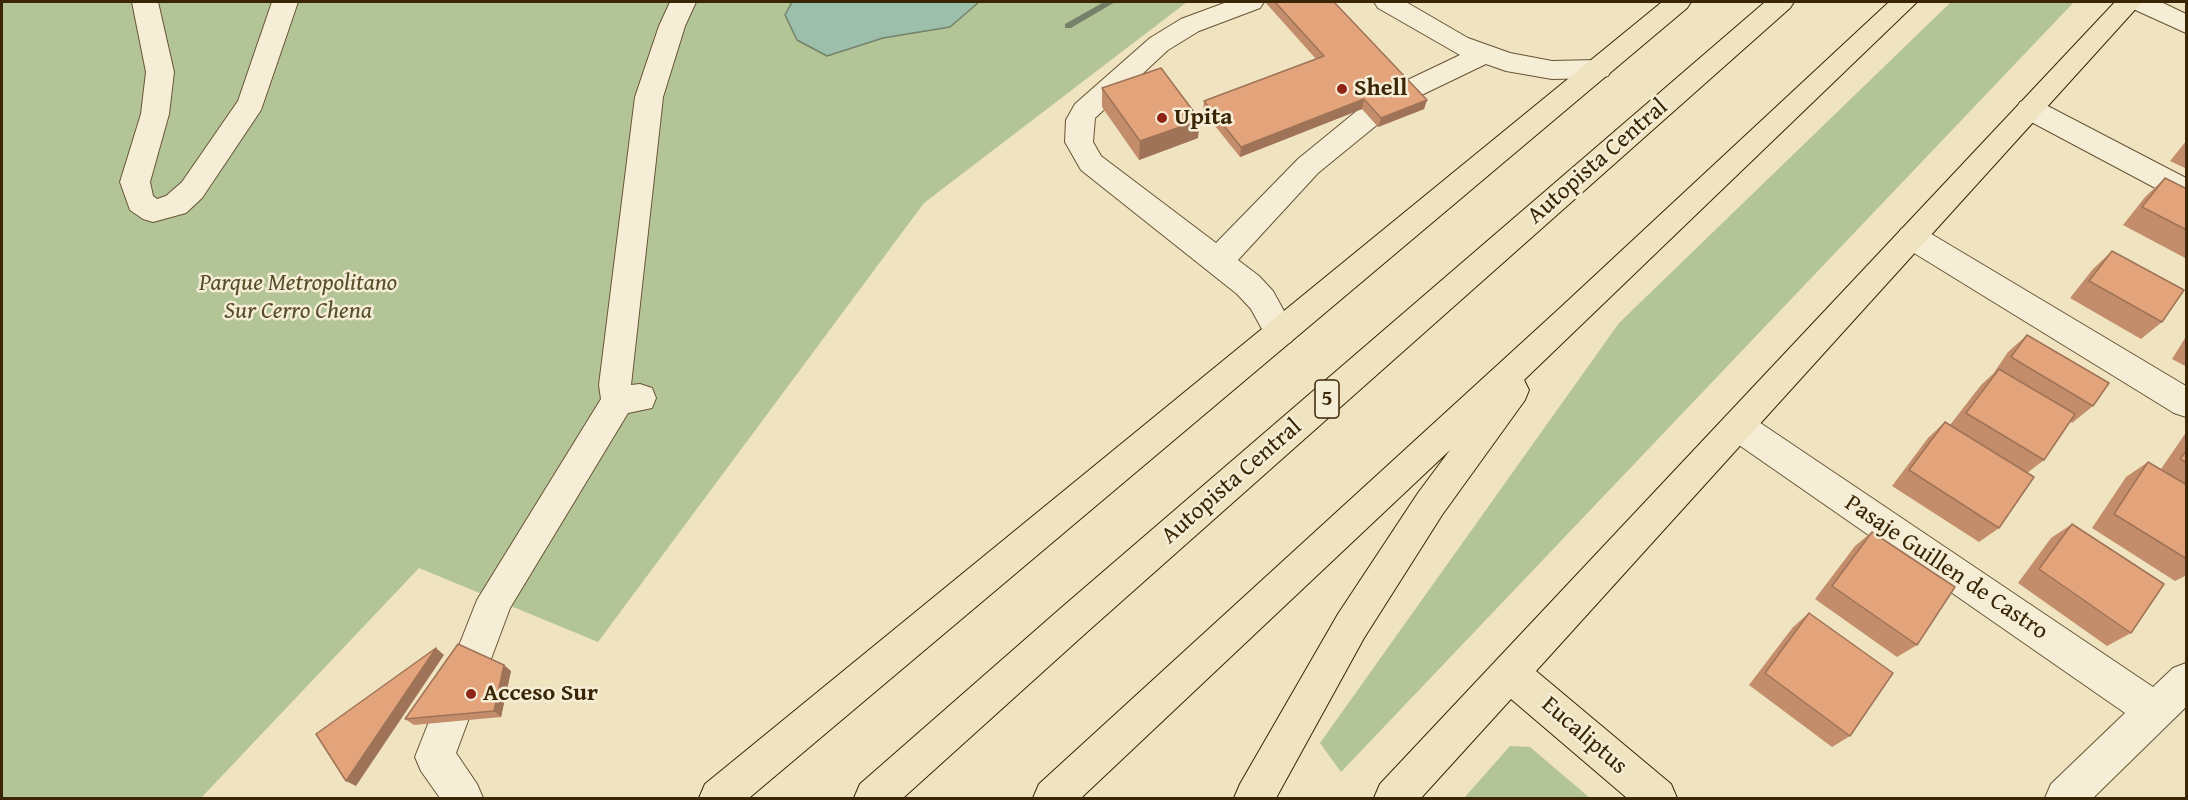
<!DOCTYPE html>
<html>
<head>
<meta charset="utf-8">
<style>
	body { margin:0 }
	#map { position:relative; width:2188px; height:800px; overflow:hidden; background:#f0e3bf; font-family:"Gentium Book Plus",serif }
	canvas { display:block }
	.frame { position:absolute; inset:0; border:3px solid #3a2505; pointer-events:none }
</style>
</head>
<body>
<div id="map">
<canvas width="2188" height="800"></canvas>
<div class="frame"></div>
</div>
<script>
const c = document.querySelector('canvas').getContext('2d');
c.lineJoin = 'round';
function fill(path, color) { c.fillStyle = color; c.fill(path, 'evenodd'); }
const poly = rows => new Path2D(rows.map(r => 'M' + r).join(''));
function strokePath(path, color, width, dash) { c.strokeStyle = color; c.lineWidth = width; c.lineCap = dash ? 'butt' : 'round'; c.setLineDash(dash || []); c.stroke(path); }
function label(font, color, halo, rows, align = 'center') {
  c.font = font + ' "Gentium Book Plus",serif'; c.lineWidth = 5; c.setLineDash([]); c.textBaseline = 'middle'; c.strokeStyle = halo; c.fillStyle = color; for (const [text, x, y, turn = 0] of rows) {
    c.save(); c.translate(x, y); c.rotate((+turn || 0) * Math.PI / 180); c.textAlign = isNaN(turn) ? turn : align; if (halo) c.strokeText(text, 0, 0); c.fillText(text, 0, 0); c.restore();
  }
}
fill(poly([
	[2,2,1187,2,924,203,598,642,419,568,201,798,2,798],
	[1951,2,2074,2,1341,772,1320,743,1619,323],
	[1510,746,1530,747,1590,798,1464,798]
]), '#b3c597');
const water = poly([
	[792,2,979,2,950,27,883,38,827,56,797,40,785,15,792,2]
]);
fill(water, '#9cbfab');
strokePath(water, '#758169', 1.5);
fill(poly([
	[1104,2,1115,2,1071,28,1065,28,1065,24,1104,2]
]), '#758169');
const minor = poly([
	[132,2,158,2,174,72,169,114,150,182,153,196,157,199,166,196,182,182,238,101,272,2,298,2,261,110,202,198,186,213,153,222,143,219,130,210,120,182,141,114,146,72,132,2],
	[670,2,696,2,685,26,663,97,631,385,640,384,652,388,656,398,652,408,628,413,510,608,456,753,477,784,483,798,440,798,421,771,415,757,477,600,601,399,599,385,635,97,659,26,670,2],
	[1227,2,1264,2,1260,8,1199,31,1168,50,1095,118,1093,142,1101,156,1216,243,1298,159,1358,110,1368,107,1378,110,1382,117,1378,124,1318,173,1238,260,1259,276,1273,291,1296,333,1291,342,1280,346,1269,342,1251,309,1237,294,1081,170,1065,142,1066,120,1075,104,1150,38,1181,19,1227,2],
	[1374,2,1406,2,1468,38,1510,53,1552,61,1598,60,1608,62,1612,69,1608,76,1598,78,1552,79,1506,71,1486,64,1407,102,1397,99,1393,92,1397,85,1460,55,1378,8,1374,2],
	[2127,2,2161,2,2186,14,2186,33,2131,8,2127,2],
	[2030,99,2040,102,2186,178,2186,202,2176,199,2020,116,2016,109,2020,102,2030,99],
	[1912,225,1923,229,2186,386,2186,417,2174,413,1901,245,1897,237,1901,229,1912,225],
	[1738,412,1750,416,2153,687,2173,668,2186,663,2186,707,2093,798,2045,798,2051,784,2125,713,1726,436,1721,426,1726,416,1738,412]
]);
const major = poly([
	[1662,2,1691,2,1687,8,749,798,699,798,705,784,1662,2],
	[2115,2,2142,2,1536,671,1671,784,1677,798,1627,798,1511,699,1421,798,1374,798,1380,784,2115,2]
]);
const highway = poly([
	[1765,2,1794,2,1790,8,1087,632,903,798,854,798,860,784,1061,608,1765,2],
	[1889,2,1917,2,1524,380,1529,390,1525,400,1442,515,1404,575,1364,638,1276,798,1234,798,1240,784,1338,614,1418,493,1450,450,1081,798,1033,798,1039,784,1561,307,1889,2]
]);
strokePath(minor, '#685434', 2);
strokePath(major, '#3a2505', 2);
strokePath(highway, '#3a2505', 2);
fill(minor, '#f5edd5');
fill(major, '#f0e3bf');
fill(highway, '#f0e3bf');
fill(poly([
	[1265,2,1334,2,1427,100,1424,109,1378,127,1362,109,1240,157,1203,111,1204,101,1316,59],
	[1102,88,1198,138,1139,160,1102,107],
	[2187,140,2187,169,2170,161],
	[2165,178,2187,189,2187,259,2123,225,2145,197],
	[2112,251,2162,322,2141,339,2070,298,2093,269],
	[2027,335,2093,406,2072,423,2070,421,2044,460,2027,473,1999,528,1979,542,1892,486,1928,438,1945,422,1950,425,1981,385,1993,374,2008,352],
	[2187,335,2187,367,2172,359],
	[2187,431,2187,575,2175,581,2092,528,2126,477,2148,462,2161,469],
	[2072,524,2131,633,2107,646,2018,583,2051,538],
	[1872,532,1917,645,1897,657,1815,599,1855,546],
	[1809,613,1850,736,1832,747,1749,685,1793,627],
	[511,671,501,717,414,725,405,719]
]), '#c38d6b');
fill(poly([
	[1364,99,1362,109,1240,157,1241,147],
	[1427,100,1424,109,1378,127,1381,118],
	[1200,120,1198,138,1139,160,1140,141],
	[436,648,444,655,356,786,346,781],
	[504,665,511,671,501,717,494,711]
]), '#9f7357');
const building = poly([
	[1275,2,1334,2,1427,100,1381,118,1364,99,1241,147,1204,101,1324,56,1275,2],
	[1161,68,1200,120,1140,141,1102,88,1161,68],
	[2165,178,2187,189,2187,230,2142,207,2165,178],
	[2112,251,2184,290,2162,322,2089,281,2112,251],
	[2027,335,2109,383,2093,406,2011,357,2027,335],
	[1999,369,2075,414,2044,460,1966,413,1999,369],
	[1945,422,2034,477,1999,528,1909,470,1945,422],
	[2187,450,2187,463,2180,459,2187,450],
	[2148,462,2187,485,2187,559,2114,514,2148,462],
	[2072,524,2164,584,2131,633,2039,569,2072,524],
	[1872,532,1955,587,1917,645,1832,586,1872,532],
	[1809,613,1893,673,1850,736,1765,673,1809,613],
	[458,644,504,665,494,711,405,719,458,644],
	[436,648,346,781,316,734,436,648]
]);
fill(building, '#e3a47c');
strokePath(building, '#9f7357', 1.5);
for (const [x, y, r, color] of [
	[1342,89,6,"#8f2418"],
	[1162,118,6,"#8f2418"],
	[471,694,6,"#8f2418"]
]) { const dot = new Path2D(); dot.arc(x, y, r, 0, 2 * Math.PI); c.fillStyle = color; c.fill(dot); strokePath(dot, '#f5edd5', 2); }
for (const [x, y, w] of [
	[1327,399,24]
]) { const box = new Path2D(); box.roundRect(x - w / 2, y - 19, w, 38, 4.5); c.fillStyle = '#f5edd5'; c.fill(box); strokePath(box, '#3a2505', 1.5); }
label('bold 22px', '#3a2505', null, [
	["5",1327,399]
]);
label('bold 24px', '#3a2505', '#f5edd5', [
	["Shell",1354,89],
	["Upita",1174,118],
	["Acceso Sur",483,694]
], 'left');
label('24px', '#3a2505', '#f5edd5', [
	["Autopista Central",1598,162,-41],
	["Autopista Central",1232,482,-41],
	["Pasaje Guillen de Castro",1946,568,34],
	["Eucaliptus",1584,736,41]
]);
label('italic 24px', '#584d2a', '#f5edd5', [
	["Parque Metropolitano",298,284],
	["Sur Cerro Chena",298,312]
]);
</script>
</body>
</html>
